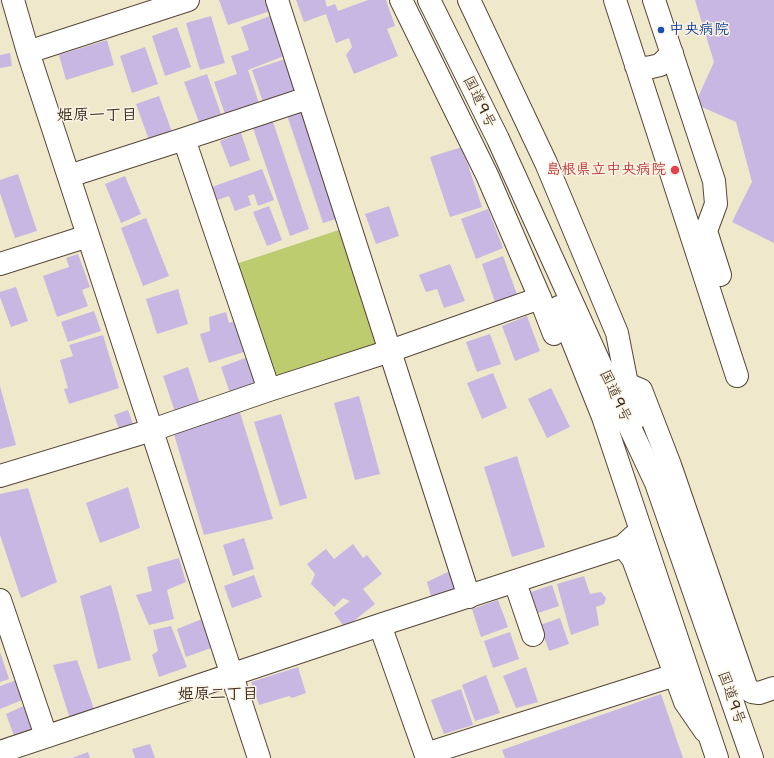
<!DOCTYPE html>
<html>
<head>
<meta charset="utf-8">
<style>
	body { margin:0 }
	canvas { display:block; background:#efe8cb }
</style>
</head>
<body>
<canvas width="774" height="758"></canvas>
<script>
const c = document.querySelector('canvas').getContext('2d');
c.lineJoin = 'round';
function fill(path, color) { c.fillStyle = color; c.fill(path, 'evenodd'); }
const poly = rows => new Path2D(rows.map(r => 'M' + r).join(''));
function strokePath(path, color, width, dash) { c.strokeStyle = color; c.lineWidth = width; c.lineCap = dash ? 'butt' : 'round'; c.setLineDash(dash || []); c.stroke(path); }
function label(font, color, halo, rows, align = 'center') {
  c.font = font + ' "Shantell Sans","Klee One",sans-serif'; c.lineWidth = 3; c.setLineDash([]); c.textBaseline = 'middle'; c.strokeStyle = halo; c.fillStyle = color; for (const [text, x, y, turn = 0] of rows) {
    c.save(); c.translate(x, y); c.rotate((+turn || 0) * Math.PI / 180); c.textAlign = isNaN(turn) ? turn : align; if (halo) c.strokeText(text, 0, 0); c.fillText(text, 0, 0); c.restore();
  }
}
fill(poly([
	[345,228,382,345,272,383,233,265]
]), '#bccc6f');
fill(poly([
	[219,0,269,0,273,10,228,25],
	[296,0,325,0,327,7,335,4,338,11,368,0,386,0,395,26,387,29,398,56,354,74,346,55,352,47,349,38,336,43,326,14,304,22],
	[695,0,774,0,774,243,732,222,752,182,736,122,695,104,714,62],
	[275,14,289,54,248,70,260,106,226,117,214,82,237,74,231,56,249,50,241,27],
	[211,16,225,63,200,70,186,23],
	[177,27,191,67,165,76,152,36],
	[107,40,114,65,66,80,59,55],
	[145,47,158,84,132,93,120,56],
	[10,53,12,66,0,68,0,55],
	[288,58,299,89,263,102,252,70],
	[207,74,221,114,199,122,184,82],
	[159,96,172,132,149,140,136,104],
	[302,110,339,218,323,223,287,115],
	[273,122,309,229,290,236,253,128],
	[241,133,250,160,230,167,220,141],
	[462,147,482,207,450,217,430,157],
	[262,169,274,200,258,206,254,194,248,196,251,205,235,211,229,196,217,200,212,187],
	[18,174,37,231,15,238,0,193,0,180],
	[125,176,141,214,121,223,105,184],
	[269,206,282,240,267,246,253,212],
	[389,206,399,236,376,244,365,214],
	[488,209,503,248,476,259,461,219],
	[146,218,169,276,143,286,121,228],
	[78,254,90,287,82,290,88,306,57,317,43,276,69,267,66,258],
	[503,256,518,297,496,305,482,264],
	[450,264,465,301,444,308,437,289,426,292,419,275],
	[16,287,28,321,11,327,0,297,0,292],
	[178,289,188,324,157,334,146,299],
	[94,311,101,331,68,342,61,322],
	[226,312,229,323,237,320,247,351,209,363,200,334,210,331,209,317],
	[527,316,540,351,515,361,502,326],
	[490,334,501,364,477,372,466,342],
	[103,335,119,388,69,404,64,389,68,388,60,360,73,356,69,345],
	[248,357,258,386,231,396,221,367],
	[188,367,200,404,175,412,163,376],
	[493,373,507,408,482,419,467,383],
	[0,386,16,445,0,449],
	[551,388,570,427,547,438,528,399],
	[359,396,380,474,355,480,334,403],
	[238,406,273,519,204,535,173,431],
	[128,410,133,424,119,429,114,415],
	[281,414,307,498,280,506,254,422],
	[517,456,545,547,512,557,484,467],
	[128,487,140,528,100,543,86,503],
	[28,488,57,582,21,598,0,535,0,494],
	[244,538,254,569,233,576,223,545],
	[353,544,363,558,367,555,382,574,363,589,375,604,345,628,334,613,350,601,343,598,334,607,311,584,315,574,307,564,326,549,334,559],
	[179,558,186,582,167,590,174,619,149,625,136,595,152,591,147,567],
	[450,571,456,590,432,600,427,582],
	[254,575,262,597,232,608,224,586],
	[584,576,590,594,601,592,606,598,604,604,596,607,599,625,571,635,557,584],
	[111,585,131,660,98,669,80,596],
	[552,585,559,606,538,613,531,592],
	[498,600,508,627,481,637,472,609],
	[560,618,569,644,549,651,540,625],
	[202,619,211,648,186,657,177,629],
	[171,626,187,667,159,677,152,655,158,651,153,630],
	[510,632,519,659,493,668,484,641],
	[0,652,9,679,0,682],
	[77,660,95,712,71,722,53,665],
	[298,667,306,693,292,698,289,696,259,705,251,682],
	[526,667,538,702,516,708,503,676],
	[486,675,500,713,475,721,462,685],
	[17,680,22,700,0,709,0,686],
	[461,689,473,725,444,734,431,700],
	[661,694,683,758,505,758,502,750],
	[28,704,35,731,16,741,6,714],
	[150,744,155,758,135,758,132,749],
	[88,752,90,758,72,758]
]), '#c8b7e3');
const minor = poly([
	[13,0,28,52,259,758],
	[277,0,469,597],
	[615,0,737,376],
	[654,0,714,181,716,204,706,231,720,275],
	[28,52,188,0],
	[636,66,647,68,660,65,672,53],
	[184,139,269,390],
	[69,176,184,139,308,98],
	[0,264,88,236],
	[627,384,641,390,670,465,747,689,752,692,759,693,774,688],
	[0,476,152,430,269,390,390,351,540,298],
	[623,546,633,559,685,702,705,731],
	[515,582,533,635],
	[0,600,46,736],
	[380,625,427,758],
	[0,752,380,625,623,546,634,536],
	[426,754,675,675]
]);
const highway = poly([
	[401,0,487,175,540,298,554,334],
	[429,0,498,139,601,366,656,483,752,758],
	[469,0,546,163,617,333,627,384,637,417],
	[559,307,603,417,717,758]
]);
strokePath(minor, '#564638', 24);
strokePath(highway, '#564638', 24);
strokePath(minor, '#fff', 22);
strokePath(highway, '#fff', 22);
for (const [x, y, r, color] of [
	[661,30,4,"#1a4fb4"],
	[675,170,5,"#e0444e"]
]) { const dot = new Path2D(); dot.arc(x, y, r, 0, 2 * Math.PI); c.fillStyle = color; c.fill(dot); strokePath(dot, '#fcf5e5', 1.5); }
label('bold 15px', '#164399', '#fcf5e5', [
	["中央病院",669,30]
], 'left');
label('15px', '#3b2a1e', '#fcf5e5', [
	["国道9号",479,102,64],
	["国道9号",615,396,65],
	["国道9号",731,698,71]
]);
label('bold 15px', '#be3a42', '#fcf5e5', [
	["島根県立中央病院",666,170]
], 'right');
label('bold 16px', '#3b2a1e', '#fcf5e5', [
	["姫原一丁目",97,116],
	["姫原二丁目",218,695]
]);
</script>
</body>
</html>
